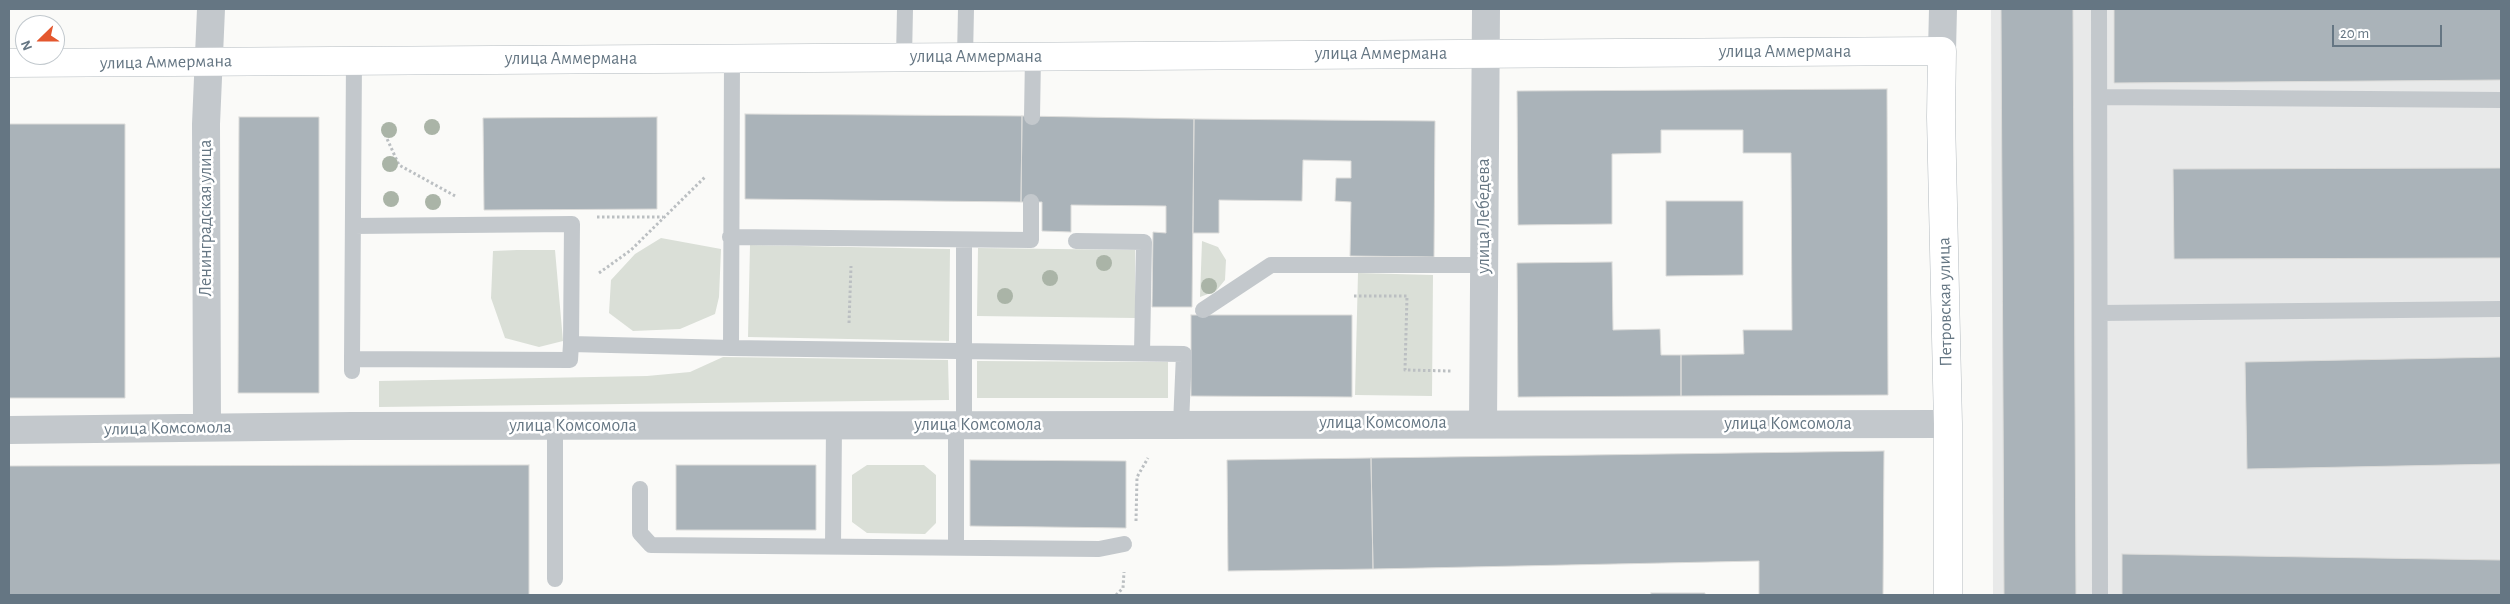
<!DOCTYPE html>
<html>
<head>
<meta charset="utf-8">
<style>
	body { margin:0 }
	#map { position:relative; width:2510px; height:604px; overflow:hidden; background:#fafaf8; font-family:"Alegreya Sans",sans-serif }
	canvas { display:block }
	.frame { position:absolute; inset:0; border:10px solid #657683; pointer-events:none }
	.north { position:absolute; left:15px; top:15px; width:50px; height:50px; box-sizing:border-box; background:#fff; border:1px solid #c1c8cd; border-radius:50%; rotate:248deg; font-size:14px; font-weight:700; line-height:20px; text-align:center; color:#657683 }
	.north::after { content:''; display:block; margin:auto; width:18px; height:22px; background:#e4572e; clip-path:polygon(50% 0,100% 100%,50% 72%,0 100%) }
	.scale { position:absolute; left:2332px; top:25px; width:110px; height:22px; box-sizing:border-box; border:2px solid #657683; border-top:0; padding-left:6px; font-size:15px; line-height:18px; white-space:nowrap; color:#657683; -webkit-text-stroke:4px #fff; paint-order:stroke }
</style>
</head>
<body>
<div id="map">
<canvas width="2510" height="604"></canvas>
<div class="frame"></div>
<div class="north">N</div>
<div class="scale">20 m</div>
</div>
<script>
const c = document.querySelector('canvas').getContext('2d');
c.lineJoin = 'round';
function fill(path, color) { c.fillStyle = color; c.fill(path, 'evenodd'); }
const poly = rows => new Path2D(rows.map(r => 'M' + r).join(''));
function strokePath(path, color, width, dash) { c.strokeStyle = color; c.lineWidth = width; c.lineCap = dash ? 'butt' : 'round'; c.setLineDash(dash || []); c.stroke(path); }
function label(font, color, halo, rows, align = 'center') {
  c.font = font + ' "Alegreya Sans",sans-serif'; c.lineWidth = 5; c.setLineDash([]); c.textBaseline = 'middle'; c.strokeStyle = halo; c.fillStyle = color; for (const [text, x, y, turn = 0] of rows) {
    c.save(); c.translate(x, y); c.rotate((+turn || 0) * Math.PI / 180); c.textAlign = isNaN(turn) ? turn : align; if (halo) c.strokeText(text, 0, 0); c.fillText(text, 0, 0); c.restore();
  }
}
fill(poly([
	[1991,9,2501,9,2501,595,1993,595]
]), '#e8e9e9');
fill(poly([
	[661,238,721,249,719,297,715,314,680,329,633,331,609,313,611,280,635,254],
	[1202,241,1218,247,1226,260,1225,280,1216,291,1200,297],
	[750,245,950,249,949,341,748,337],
	[978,248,1135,250,1135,318,977,316],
	[517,250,555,250,563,341,539,347,505,338,491,298,493,251],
	[1358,273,1433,275,1432,396,1355,395],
	[723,357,948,360,949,400,379,407,379,381,647,376,690,372],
	[977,361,1168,362,1168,398,977,398],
	[867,465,924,465,936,475,936,523,925,534,867,533,852,522,852,475]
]), '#dadfd7');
const building = poly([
	[2001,9,2073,9,2076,595,2004,595,2001,9],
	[2114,9,2501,9,2501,80,2114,83,2114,9],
	[1887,89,1888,395,1681,396,1681,355,1744,354,1743,330,1792,330,1791,153,1743,153,1743,130,1661,130,1661,153,1612,154,1612,224,1518,225,1517,91,1887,89],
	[745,114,1022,116,1021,202,745,199,745,114],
	[1022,116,1194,119,1192,307,1152,307,1153,232,1166,233,1166,206,1071,205,1071,232,1042,231,1042,202,1021,202,1022,116],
	[239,117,319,117,319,393,238,393,239,117],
	[657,117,657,209,484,210,483,118,657,117],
	[1194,119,1435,121,1434,257,1350,256,1351,202,1335,201,1336,178,1351,178,1351,161,1303,160,1302,201,1219,200,1219,233,1193,233,1194,119],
	[9,124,125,124,125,398,9,398,9,124],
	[2501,168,2501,258,2174,259,2173,169,2501,168],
	[1666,201,1743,201,1743,275,1666,276,1666,201],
	[1612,262,1613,330,1660,329,1661,355,1681,355,1681,396,1518,397,1517,263,1612,262],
	[1191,315,1352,315,1352,397,1191,396,1191,315],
	[2501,357,2501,464,2247,469,2245,362,2501,357],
	[1884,451,1883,595,1759,595,1759,561,1373,569,1371,458,1884,451],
	[1371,458,1373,569,1228,571,1227,460,1371,458],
	[970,460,1126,461,1126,528,970,526,970,460],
	[529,465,529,595,9,595,9,466,529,465],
	[676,465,816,465,816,530,676,530,676,465],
	[2122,554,2501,560,2501,595,2122,595,2122,554],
	[1651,593,1705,593,1705,595,1651,595,1651,593]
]);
fill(building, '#aab3b9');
strokePath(building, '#dcdcda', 1);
const secondary = poly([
	[9,63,1942,51,1941,117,1948,424,1948,595]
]);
strokePath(secondary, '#b3babf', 29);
strokePath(poly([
	[383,130,399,165,457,197],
	[597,217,663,217],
	[599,273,631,250,705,177],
	[1354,296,1407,296,1405,370,1451,371],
	[849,323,851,266],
	[1136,521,1137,477,1148,458],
	[1116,595,1123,588,1124,572]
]), '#bbbfc2', 3, [2.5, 2.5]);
strokePath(poly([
	[2099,9,2100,595],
	[904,57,905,9],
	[965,57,966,9],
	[2100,97,2501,100],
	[1032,117,1033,56],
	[353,226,572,224,571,344],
	[730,237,1031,240,1031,202],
	[964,240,964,425],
	[1076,241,1144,242,1142,353],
	[1203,310,1271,265,1483,265],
	[2100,313,2501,309],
	[731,348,1184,354,1181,424],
	[352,359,354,60],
	[352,371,352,359,570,360,571,344,731,348,732,58],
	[555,426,555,579],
	[640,489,640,533,651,545,1099,549,1124,544],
	[833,546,834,425],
	[956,547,956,425]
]), '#c3c8cc', 16);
strokePath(poly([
	[1942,51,1943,9],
	[1483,423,1486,9],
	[207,427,206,124,211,9],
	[9,430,352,426,1948,424]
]), '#c3c8cc', 28);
strokePath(secondary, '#fff', 28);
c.fillStyle = '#aab4a7';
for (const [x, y] of [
	[432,127],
	[389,130],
	[390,164],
	[391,199],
	[433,202],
	[1104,263],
	[1050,278],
	[1209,286],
	[1005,296]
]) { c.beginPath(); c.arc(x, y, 8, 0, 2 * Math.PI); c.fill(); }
label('18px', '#657683', '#fff', [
	["улица Аммермана",1785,52],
	["улица Аммермана",1381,54],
	["улица Аммермана",976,57],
	["улица Аммермана",571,59],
	["улица Аммермана",166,62,-1],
	["улица Лебедева",1484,216,-90],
	["Ленинградская улица",206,218,-90],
	["Петровская улица",1945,302,-91],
	["улица Комсомола",1383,423],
	["улица Комсомола",1788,424],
	["улица Комсомола",978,425],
	["улица Комсомола",573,426],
	["улица Комсомола",168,428,-1]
]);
</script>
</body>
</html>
